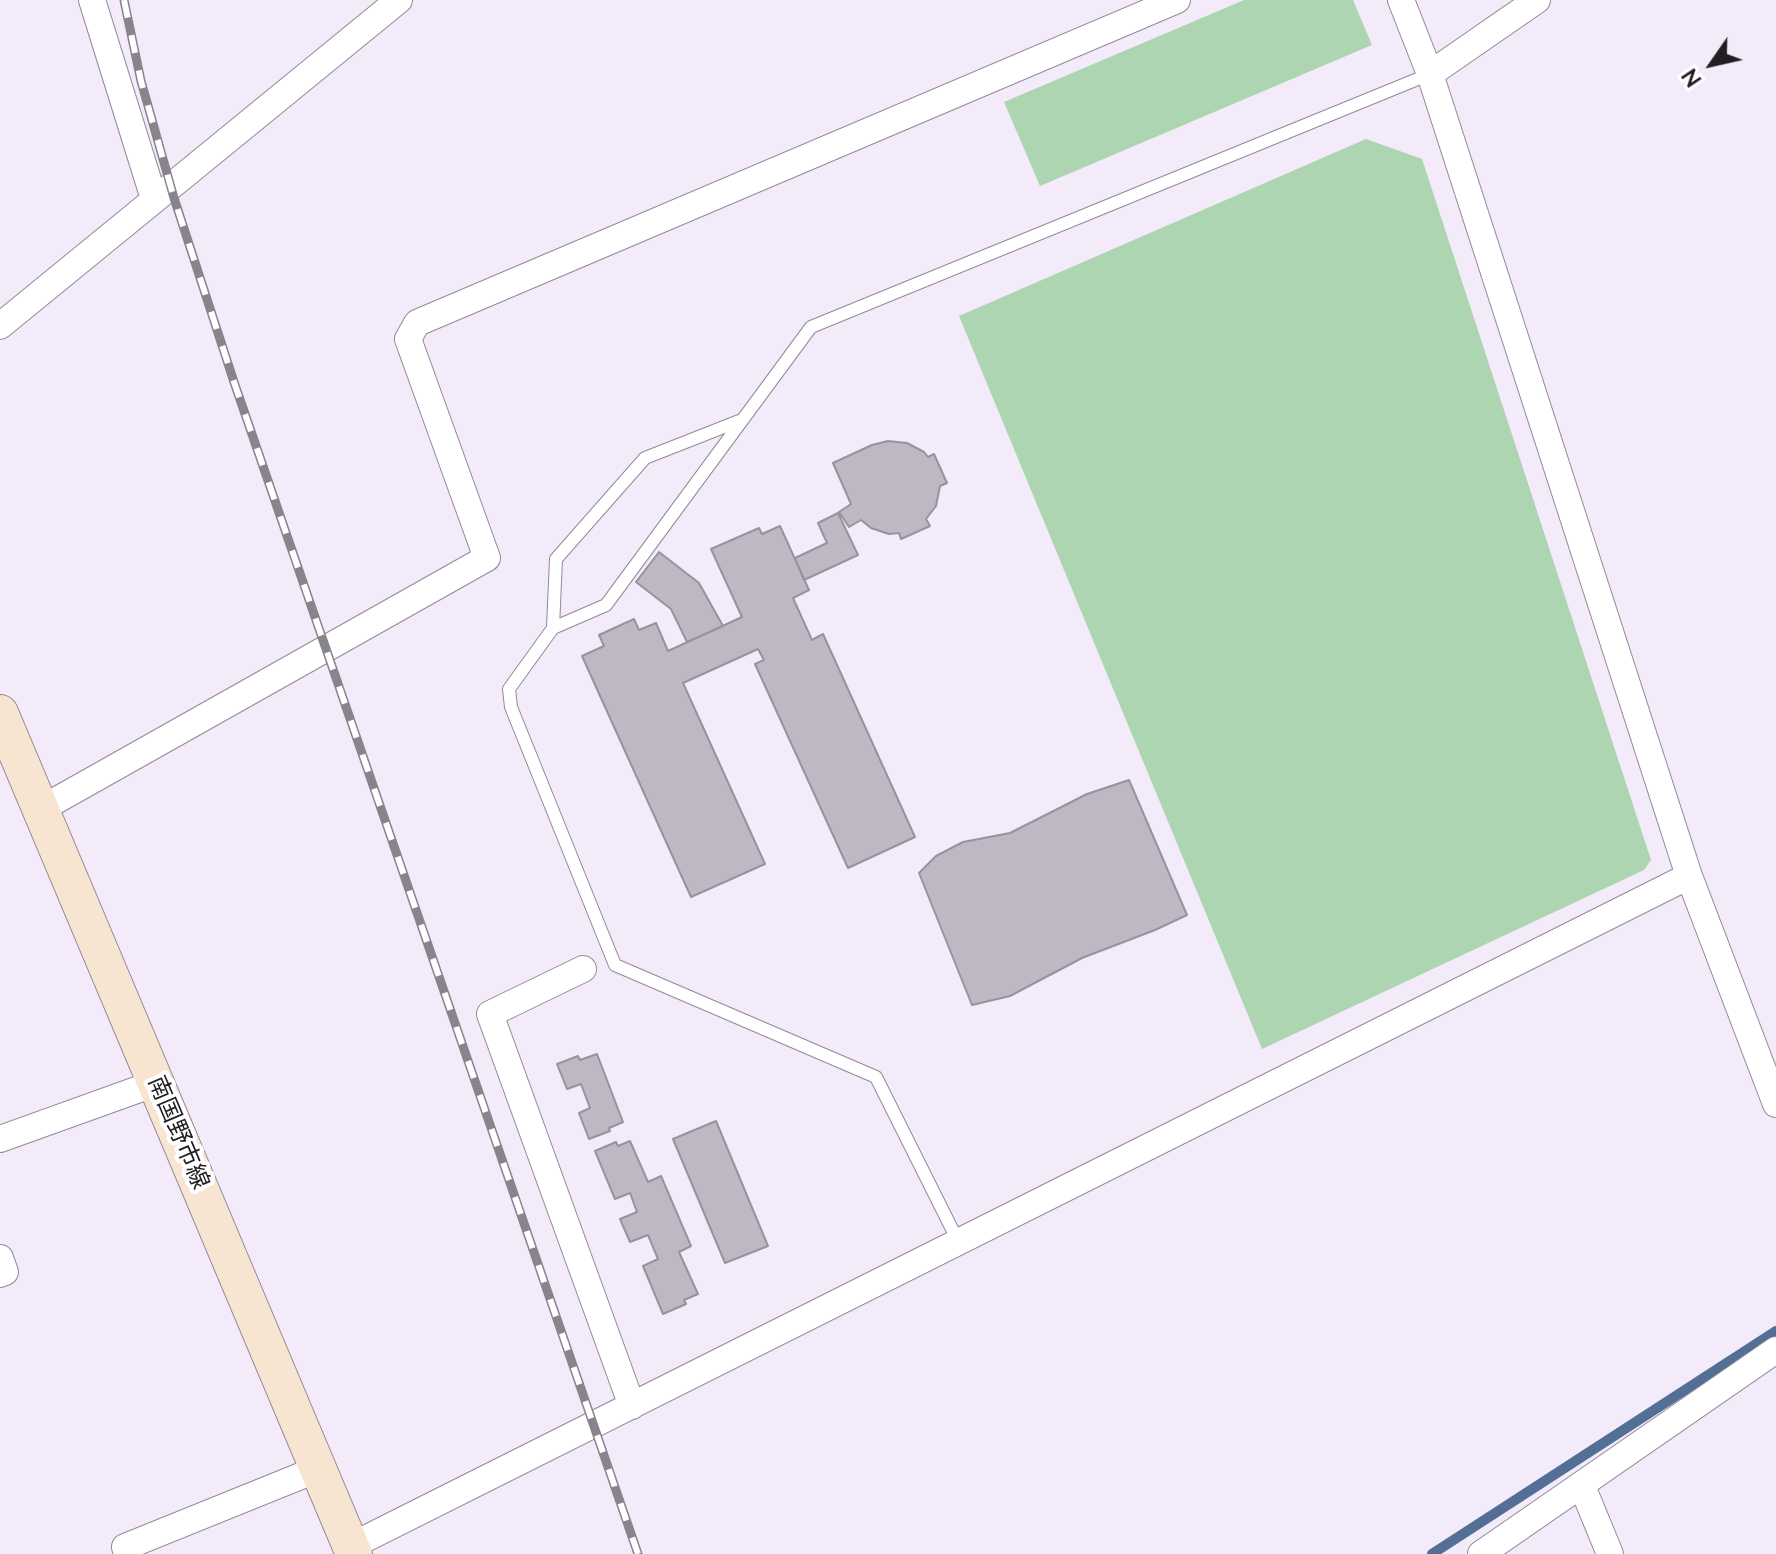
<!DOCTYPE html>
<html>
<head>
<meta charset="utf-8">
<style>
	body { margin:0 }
	#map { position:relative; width:1776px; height:1554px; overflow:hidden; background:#f3ebf9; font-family:"Nunito Sans",sans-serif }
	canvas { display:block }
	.north { position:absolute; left:1672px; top:24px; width:80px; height:80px; -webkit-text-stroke:6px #fff; paint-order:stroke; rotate:236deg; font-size:22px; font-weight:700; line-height:32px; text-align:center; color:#211e23 }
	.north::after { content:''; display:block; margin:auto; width:28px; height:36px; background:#211e23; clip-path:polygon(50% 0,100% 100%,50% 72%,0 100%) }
</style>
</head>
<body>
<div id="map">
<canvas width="1776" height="1554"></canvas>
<div class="north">N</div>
</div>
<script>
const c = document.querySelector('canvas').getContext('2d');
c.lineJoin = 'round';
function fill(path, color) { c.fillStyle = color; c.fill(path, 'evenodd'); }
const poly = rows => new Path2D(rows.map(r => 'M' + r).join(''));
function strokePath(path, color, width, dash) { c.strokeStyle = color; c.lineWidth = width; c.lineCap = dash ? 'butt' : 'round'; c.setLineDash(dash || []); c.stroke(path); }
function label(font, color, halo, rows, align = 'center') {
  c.font = font + ' "Nunito Sans","Noto Sans JP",sans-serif'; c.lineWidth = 8; c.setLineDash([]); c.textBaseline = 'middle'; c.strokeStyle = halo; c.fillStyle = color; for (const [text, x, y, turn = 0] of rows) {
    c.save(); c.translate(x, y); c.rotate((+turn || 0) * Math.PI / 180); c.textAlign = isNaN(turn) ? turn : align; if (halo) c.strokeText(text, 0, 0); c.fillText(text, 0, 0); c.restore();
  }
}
fill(poly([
	[1244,0,1353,0,1372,45,1040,186,1004,102],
	[1366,139,1422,159,1651,860,1644,870,1262,1049,959,316]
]), '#add5b1');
strokePath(poly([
	[1432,1554,1776,1331]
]), '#536f95', 10);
const building = poly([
	[888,441,907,443,924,452,928,457,934,454,947,483,940,486,936,506,926,519,930,526,901,539,899,533,889,534,871,528,861,520,849,527,839,512,851,504,833,463,872,445,888,441],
	[838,513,858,555,804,580,795,558,827,543,818,523,838,513],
	[780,526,809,590,793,598,812,640,823,634,915,837,848,868,755,664,764,660,758,649,683,683,765,864,691,897,582,656,604,646,599,635,634,619,639,630,656,623,668,651,742,617,711,549,759,528,762,534,780,526],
	[659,552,699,583,723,626,687,642,671,609,636,582,659,552],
	[1129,780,1187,915,1155,930,1082,958,1010,996,972,1005,919,873,936,856,963,842,1010,833,1087,794,1129,780],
	[597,1054,623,1122,609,1128,610,1131,589,1139,579,1113,590,1108,581,1084,567,1089,557,1064,578,1056,580,1060,597,1054],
	[716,1121,768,1246,725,1263,673,1139,716,1121],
	[630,1141,648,1182,661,1176,691,1246,679,1252,698,1294,684,1300,686,1304,663,1314,643,1266,658,1259,648,1235,630,1242,620,1219,637,1212,630,1193,615,1199,595,1151,616,1142,618,1146,630,1141]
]);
fill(building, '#bfb7c4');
strokePath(building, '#99919e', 2);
const lane = poly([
	[553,628,556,559,645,458,739,421],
	[958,1241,876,1077,615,965,511,707,509,689,553,628,606,605,811,327,1430,74]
]);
const street = poly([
	[92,0,154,199],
	[1401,0,1430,74,1689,876,1776,1104],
	[1430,74,1537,0],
	[0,326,399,0],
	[41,809,487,558,408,339,417,323,1177,0],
	[583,969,490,1014,632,1406],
	[0,1139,156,1083],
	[0,1258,5,1272,0,1274],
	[1582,1486,1610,1554],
	[351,1546,1689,876],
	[127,1554,125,1547,318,1469],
	[1481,1554,1776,1350]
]);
const secondary = poly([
	[0,713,354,1554]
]);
strokePath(lane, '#918996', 14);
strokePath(street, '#918996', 28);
strokePath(secondary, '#918996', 38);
strokePath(lane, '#fff', 12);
strokePath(street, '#fff', 26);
strokePath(secondary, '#f8e5d1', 36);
const rail = poly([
	[124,0,141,81,174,198,234,382,638,1554]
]);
strokePath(rail, '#88838c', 9);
strokePath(rail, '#fff', 6, [18]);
label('24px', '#211e23', '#fff', [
	["南国野市線",177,1133,67]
]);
</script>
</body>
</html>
